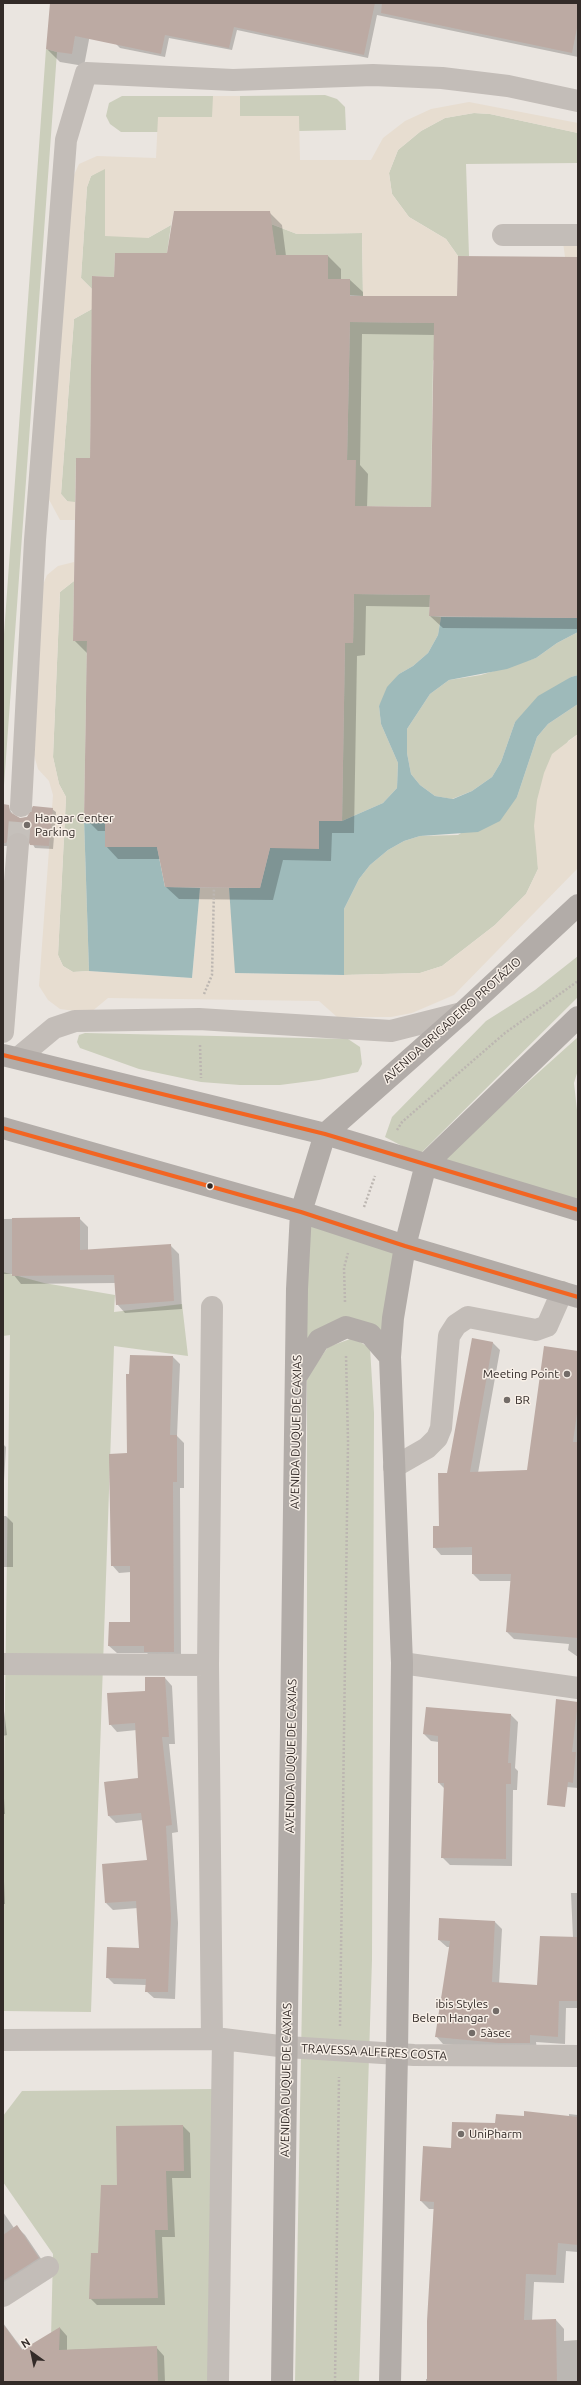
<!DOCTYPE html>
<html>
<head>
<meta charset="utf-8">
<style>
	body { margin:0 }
	#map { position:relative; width:581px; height:2385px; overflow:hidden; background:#eae5e0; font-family:Ubuntu,sans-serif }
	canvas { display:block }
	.frame { position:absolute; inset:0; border:4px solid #332b28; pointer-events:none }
	.north { position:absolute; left:12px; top:2333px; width:40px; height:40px; -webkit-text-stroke:3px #f7efe7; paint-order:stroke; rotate:327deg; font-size:11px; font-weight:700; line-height:16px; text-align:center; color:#332b28 }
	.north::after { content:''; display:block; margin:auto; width:14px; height:18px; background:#332b28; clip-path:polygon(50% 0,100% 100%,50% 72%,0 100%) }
</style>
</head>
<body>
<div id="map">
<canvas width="581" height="2385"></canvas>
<div class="frame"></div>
<div class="north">N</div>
</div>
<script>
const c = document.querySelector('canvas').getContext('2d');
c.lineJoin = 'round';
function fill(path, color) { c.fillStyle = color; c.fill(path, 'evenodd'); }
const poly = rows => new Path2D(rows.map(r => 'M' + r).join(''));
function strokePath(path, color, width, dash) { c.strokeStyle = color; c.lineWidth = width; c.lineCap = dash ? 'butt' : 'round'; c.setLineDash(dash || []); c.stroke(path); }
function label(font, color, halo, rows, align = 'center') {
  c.font = font + ' Ubuntu,sans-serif'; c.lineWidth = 3; c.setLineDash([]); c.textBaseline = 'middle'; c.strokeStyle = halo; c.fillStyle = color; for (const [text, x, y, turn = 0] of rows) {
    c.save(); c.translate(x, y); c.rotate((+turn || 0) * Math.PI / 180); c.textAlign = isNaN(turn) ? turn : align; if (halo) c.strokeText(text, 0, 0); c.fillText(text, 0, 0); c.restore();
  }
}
fill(poly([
	[46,49,57,52,3,799,3,648],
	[325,95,337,99,345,107,346,130,299,131,299,116,240,116,240,96],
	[122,96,213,96,213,117,158,117,158,132,121,132,110,124,106,116,109,103],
	[474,113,490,114,578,133,578,163,466,164,469,256,458,256,446,239,409,217,392,194,389,173,398,150,421,131,445,118],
	[105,168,148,238,171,225,167,253,115,253,114,277,93,276,92,289,81,278,87,187,91,176],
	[271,224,297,234,362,233,363,296,350,295,350,279,328,279,328,255,276,255],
	[92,309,90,458,76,458,75,502,68,502,61,494,74,319],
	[350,322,457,323,433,361,431,507,355,506,347,460],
	[74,581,73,641,87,641,84,819,89,971,73,972,63,966,58,955,66,797,59,784,53,757,60,592],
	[354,594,430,595,429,616,441,617,438,635,428,653,413,666,399,674,379,706,381,724,398,763,397,788,383,803,342,821,345,643,353,643],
	[578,632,578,675,571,677,515,722,501,762,492,777,472,791,452,799,435,796,420,785,411,774,407,753,407,729,430,694,449,680,481,675,536,658,557,643],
	[578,704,578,734,568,741,537,848,538,869,526,894,495,925,442,966,420,973,344,975,344,909,359,879,370,865,388,850,404,841,420,836,458,835,517,797,537,737,548,724],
	[578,956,578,997,419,1155,385,1137,392,1117,486,1021,535,990],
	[85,1033,348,1039,360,1047,362,1064,358,1072,319,1080,280,1085,240,1085,201,1082,139,1069,80,1048,77,1042,79,1035],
	[578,1037,578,1070,574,1083,578,1119,578,1203,439,1162],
	[308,1221,397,1251,386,1341,364,1326,302,1349],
	[3,1272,44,1283,115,1295,114,1312,182,1304,188,1356,114,1346,91,2012,3,2011,3,1848,10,1335,3,1336],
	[353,1338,370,1348,374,1413,372,1959,359,2382,295,2382,307,1729,307,1377,328,1347],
	[213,2089,220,2382,50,2382,53,2254,3,2182,3,2116,22,2091]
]), '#cbcebb');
fill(poly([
	[213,96,240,96,240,116,299,116,300,160,371,160,383,138,405,121,431,109,469,102,578,123,578,133,490,114,474,113,445,118,421,131,398,150,389,173,392,194,409,217,446,239,458,256,457,296,363,296,362,233,297,234,271,224,269,211,174,211,171,225,148,238,105,236,105,169,91,176,87,187,81,278,92,289,92,309,74,319,61,494,67,501,75,502,75,520,60,520,46,494,73,177,79,164,97,156,156,158,158,117,212,117],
	[563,242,578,242,578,257,565,257],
	[74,562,74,581,60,592,53,757,59,784,66,797,58,955,63,966,73,972,89,971,192,978,200,888,229,888,236,973,344,975,420,973,442,966,495,925,526,894,538,869,534,826,537,800,544,773,552,754,578,734,578,868,454,995,412,1013,391,1017,337,1017,319,1001,108,998,90,1013,60,1009,48,1000,39,986,53,795,49,781,38,769,34,755,42,587,47,575,58,566]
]), '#e7ddd0');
fill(poly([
	[441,617,578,618,578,632,557,643,536,658,507,669,449,680,430,694,407,729,407,753,411,774,420,785,435,796,453,799,472,791,492,777,501,762,515,722,538,696,571,677,578,675,578,704,548,724,537,737,517,797,500,821,478,832,420,836,404,841,388,850,370,865,359,879,344,909,344,975,235,973,229,888,260,888,270,848,319,848,319,821,342,821,383,803,397,788,398,763,381,724,379,706,387,687,399,674,413,666,428,653,438,635],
	[84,819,105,819,105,847,157,847,165,887,200,888,192,978,89,971]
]), '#9ebaba');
fill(poly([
	[51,3,96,3,84,66,60,62,47,49],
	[125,3,578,3,578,57,377,15,368,58,237,30,232,50,169,38,165,57,120,48,116,44],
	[269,212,282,225,286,256,328,256,341,269,341,280,350,280,363,292,363,297,458,297,578,258,578,629,443,628,430,616,430,607,366,606,365,655,357,656,354,833,332,833,331,861,283,860,273,900,179,899,166,887,161,859,118,859,106,846,106,831,98,831,85,818,87,653,74,640,91,459,115,278],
	[362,334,435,335,432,508,367,508,368,474,360,465],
	[3,805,8,806,13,815,20,819,52,809,56,812,53,849,35,848,28,836,23,835,9,846,3,846],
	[79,1218,88,1227,88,1251,170,1245,179,1254,182,1309,125,1313,117,1304,115,1283,21,1284,13,1274,3,1274,3,1219],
	[473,1339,493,1343,500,1350,478,1473,528,1471,578,1352,578,1657,568,1650,569,1644,514,1639,507,1632,511,1581,480,1581,473,1574,473,1555,441,1555,434,1547,440,1527],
	[173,1357,180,1364,177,1436,184,1443,184,1488,180,1488,181,1659,153,1659,147,1653,117,1653,109,1646,131,1623,131,1572,119,1573,112,1565,128,1454,130,1375],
	[3,1444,6,1447,4,1481,3,1481],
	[3,1516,6,1516,13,1523,13,1567,3,1567],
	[165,1678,172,1686,175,1744,169,1744,178,1832,172,1833,178,1923,175,1999,154,1998,146,1991,146,1985,114,1984,107,1977,140,1949,138,1908,113,1910,106,1903,148,1861,143,1820,116,1823,109,1816,105,1782,139,1779,137,1730,117,1732,110,1724],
	[556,1700,578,1703,578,1788,555,1786],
	[3,1703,7,1735,3,1736],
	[511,1715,518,1722,515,1768,518,1771,517,1790,513,1790,512,1866,450,1865,442,1857,445,1789,439,1783,439,1742,431,1741,424,1734],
	[3,1783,5,1814,3,1814],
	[3,1859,5,1904,3,1904],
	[571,1893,578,1893,578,2008,566,2008,565,2044,536,2042,537,2050,506,2050,443,2044,436,2036,450,1947,447,1947,439,1940,495,1922,502,1929,499,1984,538,1986,573,1938],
	[569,2114,578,2115,578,2252,566,2251,564,2283,534,2282,532,2321,556,2320,564,2329,564,2341,578,2340,578,2382,426,2382,426,2379,428,2379,434,2209,429,2209,421,2201,452,2149,496,2124,525,2117,569,2117],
	[183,2126,190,2133,191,2178,172,2178,175,2237,162,2237,165,2305,97,2305,90,2298,98,2254],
	[3,2212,14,2228,17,2227,25,2235,46,2266,3,2295],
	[3,2323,23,2350,60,2328,67,2336,67,2350,156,2347,164,2356,165,2382,3,2382]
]), '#0003');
fill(poly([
	[50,3,375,3,364,55,234,27,229,48,165,35,161,54,75,36,72,54,57,52,46,49],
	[382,3,578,3,578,23,572,53,381,13],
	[174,211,270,211,276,255,328,255,328,279,350,279,350,296,457,296,458,256,578,257,578,618,429,616,430,595,354,594,353,643,345,643,342,821,319,821,319,849,270,848,260,888,165,887,157,847,105,847,105,819,84,819,87,641,73,641,74,581,76,458,90,458,92,276,114,277,115,253,167,253],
	[350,322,434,323,431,507,355,506,356,460,347,460],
	[3,804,9,805,10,812,20,818,27,817,33,806,53,808,49,846,30,845,25,834,19,832,12,833,6,843,3,843],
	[80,1217,80,1250,171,1244,174,1301,116,1305,114,1275,12,1276,12,1218],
	[472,1338,493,1342,470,1472,527,1470,544,1346,578,1351,578,1407,573,1442,578,1442,578,1638,506,1632,511,1574,472,1574,472,1547,433,1548,433,1526,439,1526,438,1473,447,1473],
	[130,1355,173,1356,170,1435,177,1435,177,1482,173,1482,174,1652,144,1652,144,1646,108,1646,109,1622,130,1622,130,1566,111,1566,109,1454,127,1453,126,1374,129,1374],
	[145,1677,165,1677,169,1737,162,1737,172,1825,166,1826,171,1916,168,1992,145,1992,146,1979,106,1978,107,1947,139,1948,136,1901,105,1903,102,1864,147,1860,141,1813,108,1816,104,1782,138,1778,135,1723,109,1725,107,1693,145,1691],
	[556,1699,578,1702,572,1752,576,1752,573,1783,568,1782,565,1807,547,1805],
	[426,1707,511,1714,508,1763,511,1763,511,1784,506,1784,506,1859,441,1858,444,1783,438,1783,438,1736,423,1734],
	[439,1918,495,1921,492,1982,537,1985,540,1936,578,1937,578,2001,559,2001,558,2037,530,2035,530,2043,498,2043,435,2037,450,1941,438,1940],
	[524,2111,578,2117,578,2245,558,2243,556,2275,526,2274,524,2320,556,2319,557,2382,427,2382,427,2321,434,2202,420,2201,423,2146,451,2148,452,2122,495,2123,496,2114,524,2116],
	[183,2125,184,2171,166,2171,168,2230,155,2230,158,2298,89,2299,91,2253,98,2253,101,2185,117,2185,116,2126],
	[17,2225,39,2258,3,2281,3,2235],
	[3,2324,22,2350,60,2327,59,2350,157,2346,158,2382,3,2382]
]), '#bcaaa3');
strokePath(poly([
	[18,844,21,806]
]), '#c5c0bb', 22, [22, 11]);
strokePath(poly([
	[204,994,212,975,214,888],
	[200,1045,201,1078],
	[397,1130,402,1122,505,1033,578,981],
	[364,1207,375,1176],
	[345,1302,344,1268,348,1253],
	[340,2026,348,1442,346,1355],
	[335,2382,339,2077]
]), '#bcb6b1', 2.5, [2, 2]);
strokePath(poly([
	[503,235,578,235],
	[21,806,35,540,66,140,86,73,233,80,373,75,442,78,508,86,578,101],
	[3,1032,18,844],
	[18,1058,54,1028,75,1021,199,1019,391,1031,462,1013],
	[394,1467,427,1448,437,1438,441,1428,449,1336,456,1325,468,1317,536,1330,547,1326,562,1292],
	[402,1663,578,1688],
	[3,1664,208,1665],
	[212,2039,208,1665,212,1307],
	[3,2040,223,2039,287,2047,414,2055,578,2056],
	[3,2296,48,2267],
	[218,2382,223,2039]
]), '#c3bdb8', 22);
strokePath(poly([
	[3,1055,325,1134,578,1210],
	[3,1128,301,1212,405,1246,578,1297],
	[325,1134,462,1013,578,905],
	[296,1377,319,1340,346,1327,370,1334,390,1357],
	[282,2382,297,1289,301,1212,325,1134],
	[390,2382,397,2054,402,1663,390,1357,393,1318,405,1246,426,1164,578,1017]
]), '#b2aca8', 22);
strokePath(poly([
	[3,1055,325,1134,578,1210],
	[3,1128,301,1212,405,1246,578,1297]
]), '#f26522', 4);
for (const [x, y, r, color] of [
	[27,825,4,"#736c68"],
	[210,1186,3.5,"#332b28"],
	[567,1374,4,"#736c68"],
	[507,1400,4,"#736c68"],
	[496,2011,4,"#736c68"],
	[472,2033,4,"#736c68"],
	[461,2134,4,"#736c68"]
]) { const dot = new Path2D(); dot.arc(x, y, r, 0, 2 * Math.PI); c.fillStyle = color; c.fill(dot); strokePath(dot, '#f7efe7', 1.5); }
label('12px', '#332b28', '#f7efe7', [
	["Hangar Center",35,818],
	["Parking",35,832],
	["Meeting Point",559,1374,"right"],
	["BR",515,1400],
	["ibis Styles",488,2004,"right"],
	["Belem Hangar",488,2018,"right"],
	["5àsec",480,2033],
	["UniPharm",469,2134]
], 'left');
label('12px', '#332b28', '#f7efe7', [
	["AVENIDA BRIGADEIRO PROTÁZIO",452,1020,-42],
	["AVENIDA DUQUE DE CAXIAS",296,1432,-89],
	["AVENIDA DUQUE DE CAXIAS",291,1756,-89],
	["TRAVESSA ALFERES COSTA",374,2052,3],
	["AVENIDA DUQUE DE CAXIAS",286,2080,-89]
]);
</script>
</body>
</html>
